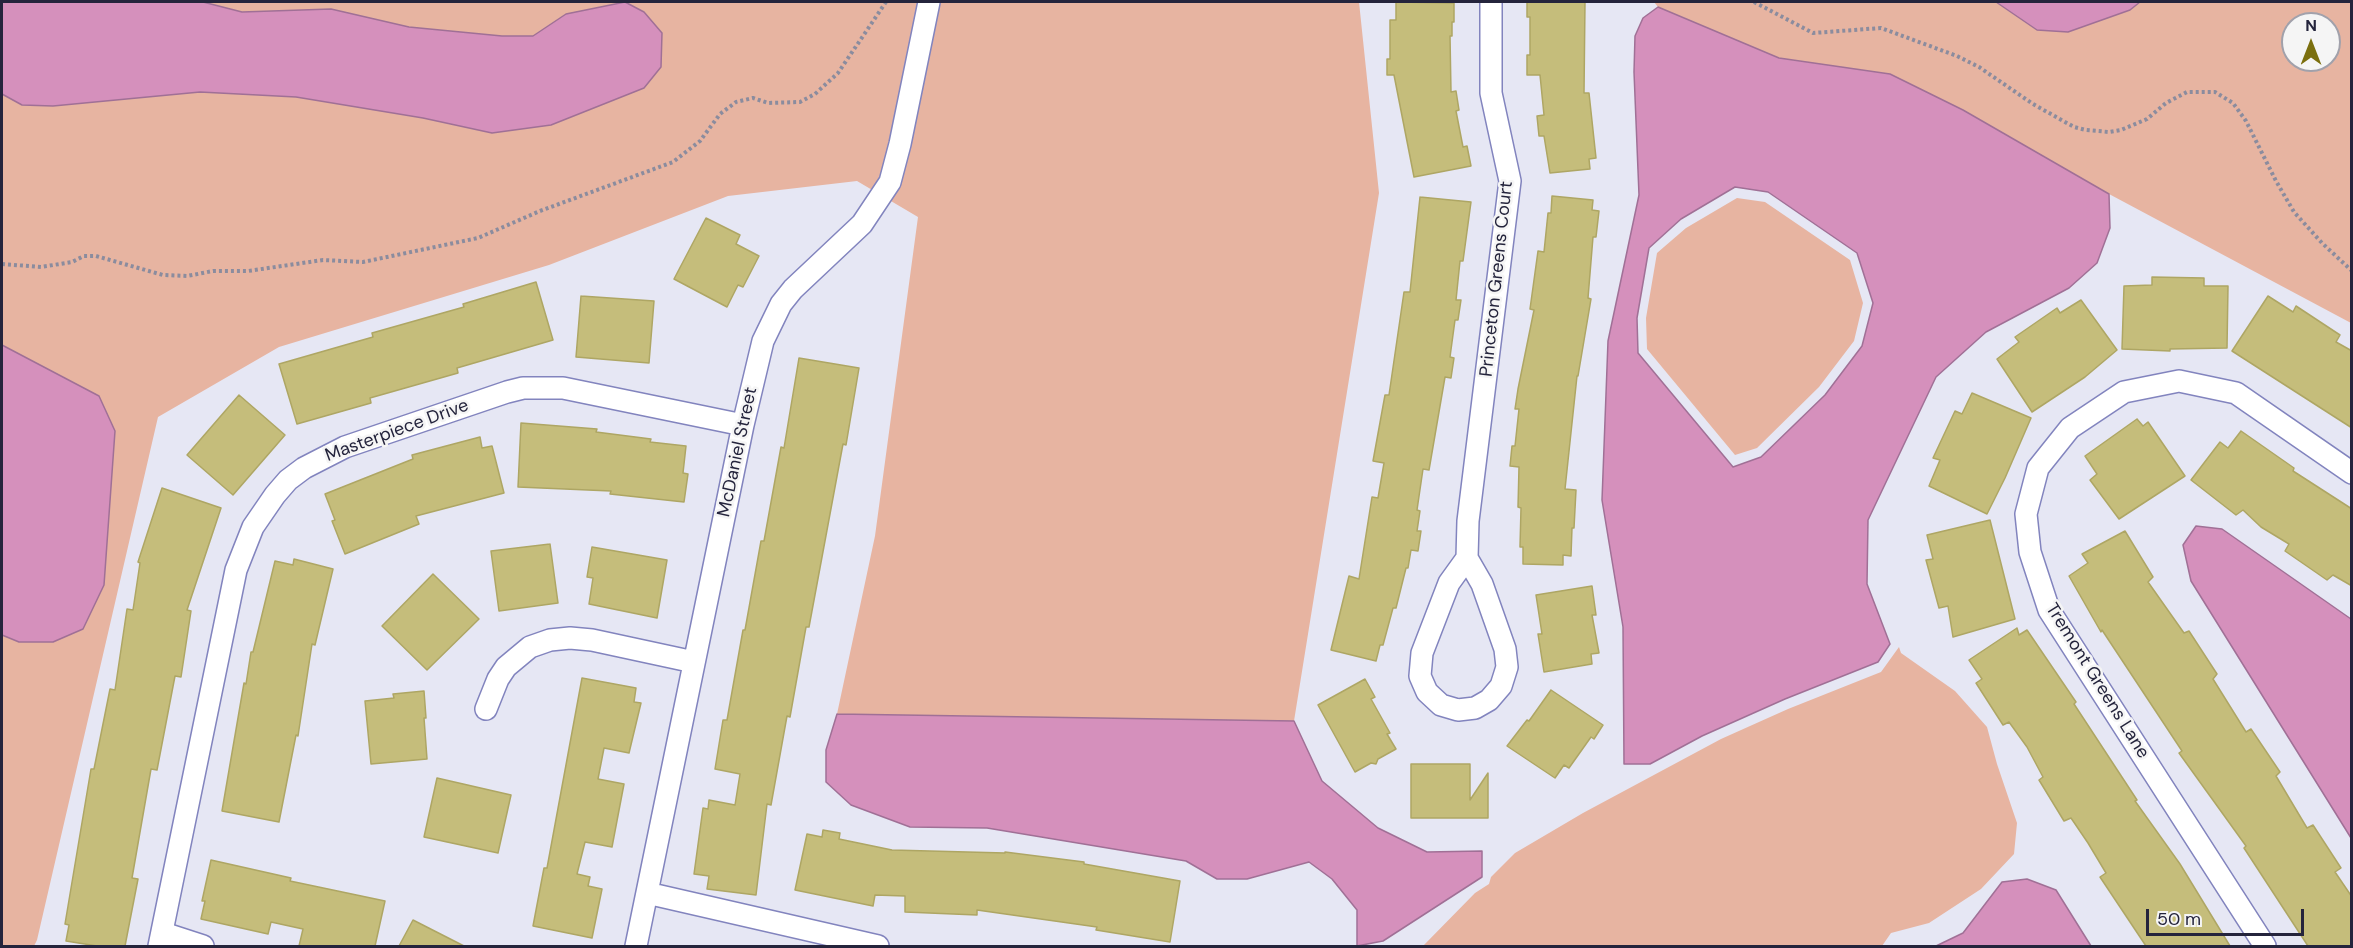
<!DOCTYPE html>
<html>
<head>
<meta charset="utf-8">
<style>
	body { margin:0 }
	#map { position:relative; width:2353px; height:948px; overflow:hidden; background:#e6e7f4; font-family:"DM Sans",sans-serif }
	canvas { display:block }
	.frame { position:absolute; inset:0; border:3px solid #24243c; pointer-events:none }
	.north { position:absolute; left:2281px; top:12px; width:60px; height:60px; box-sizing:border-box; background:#f5f5f5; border:2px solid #a1a1ab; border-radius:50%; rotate:0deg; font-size:16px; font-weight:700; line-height:24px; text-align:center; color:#24243c }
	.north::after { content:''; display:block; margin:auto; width:21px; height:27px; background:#7b6f0e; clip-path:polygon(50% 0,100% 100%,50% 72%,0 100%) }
	.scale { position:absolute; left:2146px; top:909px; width:158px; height:27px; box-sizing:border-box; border:3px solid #24243c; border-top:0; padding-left:8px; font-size:18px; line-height:21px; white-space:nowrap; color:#24243c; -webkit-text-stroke:4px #f5f5f5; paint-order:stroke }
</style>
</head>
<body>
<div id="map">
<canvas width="2353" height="948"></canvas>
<div class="frame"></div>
<div class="north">N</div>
<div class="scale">50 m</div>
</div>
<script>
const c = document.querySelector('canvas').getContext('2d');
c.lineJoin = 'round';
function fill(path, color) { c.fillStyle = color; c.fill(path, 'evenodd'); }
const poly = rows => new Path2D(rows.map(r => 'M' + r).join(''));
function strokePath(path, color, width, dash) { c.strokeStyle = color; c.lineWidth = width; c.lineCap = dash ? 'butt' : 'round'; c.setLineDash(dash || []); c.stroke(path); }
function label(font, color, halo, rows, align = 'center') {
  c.font = font + ' "DM Sans",sans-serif'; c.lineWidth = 5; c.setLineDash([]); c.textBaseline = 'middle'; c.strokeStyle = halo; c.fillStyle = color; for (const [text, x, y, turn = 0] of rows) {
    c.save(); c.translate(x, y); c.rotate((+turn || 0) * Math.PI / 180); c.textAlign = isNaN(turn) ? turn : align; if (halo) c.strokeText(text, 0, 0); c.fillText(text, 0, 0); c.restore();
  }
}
fill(poly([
	[2,2,1359,2,1379,193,1294,721,837,714,875,536,918,217,857,181,728,196,549,265,279,347,158,417,37,940,34,946,2,946],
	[1654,2,2351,2,2351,323,2109,194,1963,110,1890,74,1779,58,1658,7],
	[2293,24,2329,24,2329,60,2293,60],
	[1737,198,1765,202,1850,260,1863,303,1854,341,1819,387,1757,448,1735,455,1647,349,1646,318,1657,253,1686,228],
	[1899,647,1901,653,1955,691,1987,727,1997,764,2017,823,2014,854,1981,889,1929,923,1891,933,1882,946,1423,946,1475,893,1489,884,1491,877,1515,853,1583,813,1721,739,1788,709,1881,672]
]), '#e7b4a1');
const water = poly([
	[2,2,203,2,242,12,331,9,409,27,502,36,533,36,566,14,625,2,644,12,662,33,661,67,644,88,551,125,492,133,423,118,296,97,200,92,53,106,22,105,2,94,2,2],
	[1996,2,1995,2,2140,2,2130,10,2068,32,2037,30,1996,2],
	[1658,7,1779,58,1890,74,1963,110,2109,194,2110,228,2097,263,2069,288,1986,332,1936,377,1868,520,1867,584,1890,644,1878,662,1785,699,1702,736,1650,764,1624,764,1623,627,1602,500,1608,341,1639,195,1634,72,1635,36,1643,18,1658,7],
	[1735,187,1768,192,1857,253,1873,303,1862,346,1825,395,1761,457,1733,467,1638,353,1637,318,1649,248,1681,219,1735,187],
	[2,345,99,396,115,431,104,585,83,629,53,642,19,642,2,635,2,345],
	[2196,526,2222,529,2351,619,2351,838,2191,581,2183,545,2196,526],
	[837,714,1294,721,1322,781,1378,828,1427,852,1482,851,1482,877,1383,941,1357,946,1357,910,1332,879,1309,862,1247,879,1217,879,1186,861,987,828,910,827,851,805,826,782,826,750,837,714],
	[2027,879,2056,890,2091,946,1936,946,1963,933,2002,882,2027,879]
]);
fill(water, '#d590bc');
strokePath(water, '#a07096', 1.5);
const building = poly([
	[1396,2,1454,3,1454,22,1452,22,1452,36,1450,36,1451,92,1456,91,1459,110,1456,111,1463,147,1467,146,1471,166,1414,177,1394,75,1387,75,1387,59,1390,59,1390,20,1396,20,1396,2],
	[1527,2,1585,2,1584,93,1589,93,1596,158,1589,159,1590,169,1550,173,1544,136,1539,136,1537,116,1544,115,1540,75,1527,75,1527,55,1530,55,1530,17,1527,17,1527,2],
	[1552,196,1593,200,1592,210,1599,211,1596,237,1593,237,1588,298,1591,299,1578,376,1577,376,1565,489,1576,490,1574,528,1572,528,1571,556,1563,555,1563,565,1523,564,1523,547,1520,547,1521,508,1518,507,1519,467,1510,466,1512,446,1515,446,1519,409,1515,409,1518,389,1534,310,1530,309,1538,251,1544,252,1548,213,1551,213,1552,196],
	[1420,197,1471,202,1463,261,1460,261,1456,300,1461,300,1458,320,1455,320,1450,357,1454,358,1451,378,1445,377,1429,470,1423,469,1417,510,1420,511,1417,531,1421,531,1418,551,1411,550,1408,568,1406,568,1396,608,1393,608,1383,645,1380,645,1376,661,1331,650,1349,576,1359,579,1372,497,1378,498,1384,463,1373,461,1385,395,1389,395,1404,292,1410,292,1420,197],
	[706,218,740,235,736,244,759,256,743,287,738,285,727,307,674,279,706,218],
	[2152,277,2204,278,2204,286,2228,286,2227,348,2170,349,2170,351,2122,349,2124,286,2152,285,2152,277],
	[536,282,553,340,457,368,458,373,370,398,371,403,297,424,279,364,373,337,372,333,464,307,463,304,536,282],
	[581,296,654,301,649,363,576,357,581,296],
	[2268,296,2293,312,2296,306,2340,335,2336,342,2352,351,2352,428,2232,351,2268,296],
	[2081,300,2117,350,2085,377,2032,412,1997,359,2019,342,2015,337,2057,308,2060,313,2081,300],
	[799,358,859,368,846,445,843,444,809,627,806,627,790,717,787,716,771,805,767,804,756,895,707,889,709,876,694,874,703,808,708,809,709,800,735,805,740,774,715,769,723,720,727,720,743,630,745,630,761,541,764,541,781,447,784,448,799,358],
	[1972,393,2031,418,2005,478,1987,514,1929,486,1940,460,1933,458,1955,411,1962,414,1972,393],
	[239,395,285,435,233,495,187,455,239,395],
	[2137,419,2143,426,2148,422,2185,476,2119,519,2090,480,2097,474,2085,456,2137,419],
	[521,423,597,429,596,432,651,439,650,442,686,446,683,473,688,474,684,502,610,494,611,491,518,487,521,423],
	[2241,431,2294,468,2293,471,2352,509,2352,586,2333,575,2327,580,2285,551,2289,544,2261,527,2243,510,2236,515,2191,480,2220,442,2228,448,2241,431],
	[480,437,482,448,492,446,504,493,416,516,419,524,345,554,332,521,335,520,325,494,413,459,412,455,480,437],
	[162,488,221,508,187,610,191,611,181,677,175,676,157,770,151,769,132,878,138,879,125,946,97,946,66,941,69,925,65,924,91,769,94,769,110,689,115,690,127,609,133,610,140,563,138,562,162,488],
	[1990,520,2015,619,1953,637,1948,606,1939,608,1926,560,1933,559,1927,535,1990,520],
	[2125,531,2153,577,2148,582,2184,633,2189,631,2217,674,2213,679,2246,732,2251,729,2280,772,2276,776,2307,828,2313,825,2341,868,2335,872,2352,897,2352,946,2308,946,2244,848,2246,846,2179,753,2182,751,2102,630,2101,632,2069,576,2088,563,2082,554,2125,531],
	[550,544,558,603,499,611,491,551,550,544],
	[592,547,667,560,657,618,589,604,593,578,587,577,592,547],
	[294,559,333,569,315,645,312,644,298,736,296,735,279,822,222,811,244,683,246,684,251,652,253,652,275,561,293,565,294,559],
	[433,574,479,619,427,670,382,626,433,574],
	[1592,586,1596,615,1592,615,1599,653,1591,654,1592,664,1544,672,1538,634,1542,634,1536,595,1592,586],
	[2017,628,2019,635,2027,630,2076,702,2074,704,2137,800,2135,801,2180,864,2230,946,2146,946,2100,877,2106,873,2088,843,2071,818,2064,821,2039,780,2043,777,2027,747,2009,722,2003,725,1976,683,1982,679,1969,660,2017,628],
	[582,678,636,688,634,702,641,703,629,753,604,748,598,779,624,784,612,847,585,842,577,874,590,877,588,886,602,889,592,938,533,926,544,868,547,868,582,678],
	[1365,679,1375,697,1371,699,1390,733,1387,734,1396,749,1378,759,1376,764,1371,763,1355,772,1318,705,1365,679],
	[1551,690,1603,725,1594,739,1591,737,1569,768,1564,765,1555,778,1507,746,1527,720,1529,721,1551,690],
	[424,691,426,718,424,718,427,759,371,764,365,701,394,698,393,694,424,691],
	[1411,764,1470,764,1470,800,1488,773,1488,818,1411,818,1411,764],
	[437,778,511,795,498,853,424,837,437,778],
	[823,830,840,833,839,839,892,850,1005,853,1005,852,1084,862,1084,864,1180,881,1170,942,1096,930,1097,927,977,910,977,915,905,912,905,896,875,895,873,906,795,890,807,834,822,837,823,830],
	[211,860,291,878,290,881,385,901,375,946,299,946,303,929,271,922,268,934,201,919,205,901,202,901,211,860],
	[413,920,464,946,399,946,413,920]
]);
fill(building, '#c5bd7b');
strokePath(building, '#aea664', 1.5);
const minor = poly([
	[1467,558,1449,583,1422,653,1420,676,1427,692,1441,705,1458,710,1475,708,1489,700,1501,686,1507,667,1505,649,1482,584,1467,558,1468,521,1510,181,1491,93,1491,2],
	[486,709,498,679,506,667,530,647,550,640,570,638,592,640,694,662],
	[647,893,878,946],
	[163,933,203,946],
	[159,946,236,570,253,527,275,495,288,480,304,468,345,447,507,392,523,388,563,388,743,425],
	[636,946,743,425,763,341,781,304,793,289,862,224,890,182,900,144,929,2],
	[2265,946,2049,610,2030,552,2026,514,2038,468,2070,428,2124,392,2179,381,2236,393,2352,473]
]);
strokePath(minor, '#8284be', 24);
strokePath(poly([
	[1754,2,1813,33,1881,28,1957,56,1979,67,2033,104,2074,127,2086,130,2109,132,2121,130,2147,119,2166,103,2187,92,2215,92,2233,103,2246,121,2276,181,2294,212,2322,243,2352,271],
	[2,264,41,267,72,262,84,256,96,256,163,275,187,276,213,271,248,271,323,260,363,262,478,238,540,211,673,162,700,141,720,114,736,102,753,98,768,103,800,102,815,94,838,73,886,2]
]), '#8b8c9e', 4, [3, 3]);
strokePath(minor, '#fff', 21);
label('18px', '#24243c', '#f5f5f5', [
	["Princeton Greens Court",1497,279,-84],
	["Masterpiece Drive",397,431,-20],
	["McDaniel Street",738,452,-78],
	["Tremont Greens Lane",2097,681,58]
]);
</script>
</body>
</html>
